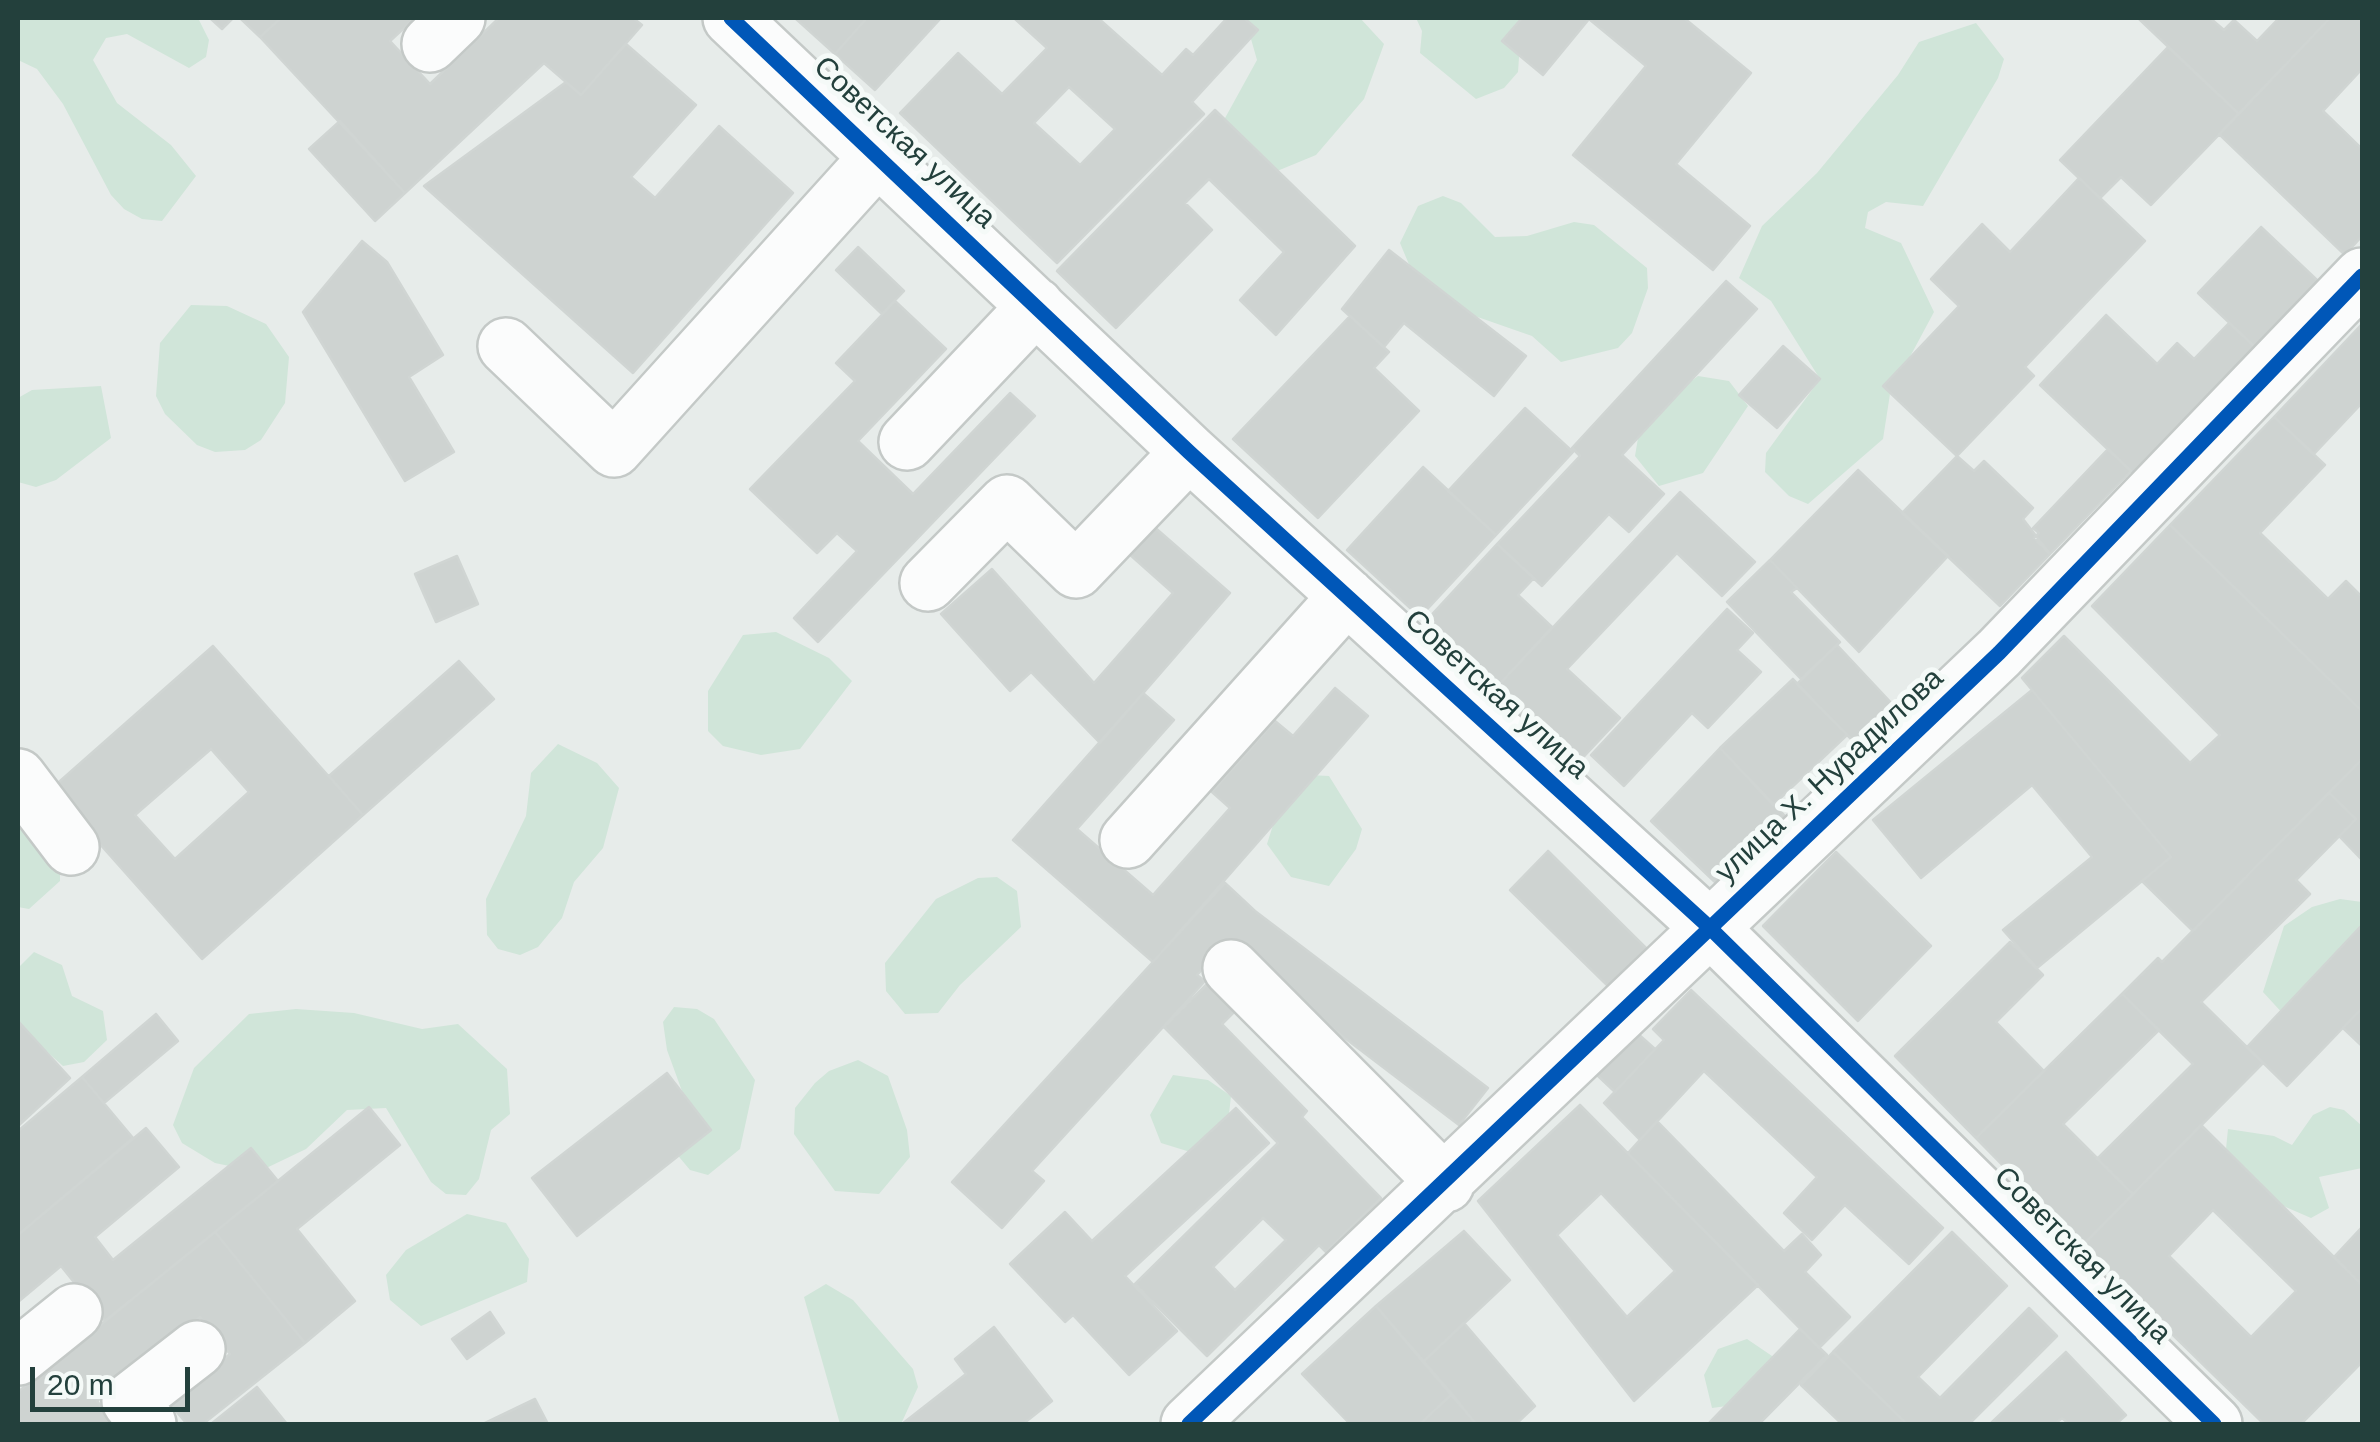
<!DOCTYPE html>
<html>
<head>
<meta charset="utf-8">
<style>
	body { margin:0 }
	#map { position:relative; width:2380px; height:1442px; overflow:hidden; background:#e7ecea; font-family:Helvetica,sans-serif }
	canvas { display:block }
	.frame { position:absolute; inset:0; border:20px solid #23403c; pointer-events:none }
	.scale { position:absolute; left:30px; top:1367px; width:160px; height:45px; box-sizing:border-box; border:5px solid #23403c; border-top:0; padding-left:12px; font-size:30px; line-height:35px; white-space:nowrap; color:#23403c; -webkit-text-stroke:8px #f5faf8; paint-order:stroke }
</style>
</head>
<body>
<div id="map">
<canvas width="2380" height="1442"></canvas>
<div class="frame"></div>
<div class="scale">20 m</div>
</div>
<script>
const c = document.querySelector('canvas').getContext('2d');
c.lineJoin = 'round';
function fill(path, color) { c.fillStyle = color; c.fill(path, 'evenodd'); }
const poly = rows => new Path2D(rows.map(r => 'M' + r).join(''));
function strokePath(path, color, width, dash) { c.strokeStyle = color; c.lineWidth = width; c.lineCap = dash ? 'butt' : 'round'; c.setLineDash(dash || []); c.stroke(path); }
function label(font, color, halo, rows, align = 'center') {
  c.font = font + ' Helvetica,sans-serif'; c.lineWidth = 10; c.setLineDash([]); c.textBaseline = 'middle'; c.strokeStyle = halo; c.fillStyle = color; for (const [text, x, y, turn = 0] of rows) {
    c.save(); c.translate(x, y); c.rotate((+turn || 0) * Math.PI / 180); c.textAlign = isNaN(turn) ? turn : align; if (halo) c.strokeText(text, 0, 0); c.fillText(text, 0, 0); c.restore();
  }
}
fill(poly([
	[18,18,198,18,209,40,206,57,189,68,127,34,106,38,93,60,117,103,171,145,196,176,162,221,142,219,124,209,111,195,63,104,37,69,18,60],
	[1245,18,1360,18,1384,44,1364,99,1316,155,1265,176,1219,129,1257,60],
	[1416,18,1535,18,1520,43,1518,72,1504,88,1476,99,1420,53,1422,31],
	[1976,23,2004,59,1998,78,1923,206,1886,202,1868,212,1865,228,1901,243,1934,312,1890,394,1883,439,1808,504,1789,496,1765,472,1766,453,1820,379,1771,301,1739,278,1762,226,1817,173,1898,75,1919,42],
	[1443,196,1461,203,1495,237,1527,236,1574,222,1594,225,1647,268,1648,288,1632,333,1618,348,1561,362,1532,336,1469,314,1413,274,1400,243,1418,206],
	[191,305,227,306,266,324,289,357,285,403,261,440,245,450,215,452,197,445,165,414,156,396,160,343],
	[1698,376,1729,381,1748,406,1703,473,1659,486,1635,456,1640,426,1653,409],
	[101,386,111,438,56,480,36,487,18,482,18,398,32,390],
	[776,632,829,658,852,681,800,749,761,755,723,746,708,731,708,691,743,635],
	[558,744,597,763,619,788,603,848,574,882,562,918,538,947,520,955,498,949,487,935,486,899,526,816,531,773],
	[1309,775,1329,776,1362,829,1356,849,1329,886,1291,877,1267,844,1279,806],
	[18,827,35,832,60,853,60,881,29,909,18,907],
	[997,877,1017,891,1021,927,960,985,938,1013,905,1014,886,991,885,963,936,899,978,878],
	[2340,899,2362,902,2362,934,2285,1016,2263,992,2284,926,2312,907],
	[34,952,62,965,72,996,103,1011,107,1040,84,1062,63,1066,18,1026,18,968],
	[674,1007,697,1009,714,1019,755,1080,740,1149,708,1175,690,1170,675,1152,690,1113,667,1050,663,1022],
	[296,1009,354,1013,422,1029,458,1024,507,1069,510,1114,491,1130,479,1179,466,1195,446,1194,431,1182,386,1108,347,1110,306,1149,258,1172,215,1163,182,1143,173,1125,194,1068,249,1014],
	[858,1060,888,1076,907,1130,910,1157,879,1194,835,1191,794,1134,795,1108,815,1083,829,1071],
	[1173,1075,1208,1080,1231,1096,1227,1132,1200,1155,1161,1143,1150,1115],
	[2330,1107,2344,1110,2361,1125,2362,1168,2319,1177,2329,1208,2311,1218,2265,1198,2226,1149,2228,1129,2274,1136,2292,1145,2313,1115],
	[467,1214,506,1223,529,1259,527,1282,421,1326,390,1300,386,1275,406,1250],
	[826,1284,853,1300,913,1369,918,1387,901,1424,840,1424,804,1297],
	[1747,1339,1775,1358,1749,1403,1712,1408,1704,1375,1718,1349]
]), '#d0e5d9');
const building = poly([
	[210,18,233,18,222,29,210,18],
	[240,18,281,18,260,37,240,18],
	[281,18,415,18,390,41,430,84,499,18,633,18,642,25,581,95,544,63,405,193,260,37,281,18],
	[795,18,867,18,835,54,795,18],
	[867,18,941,18,875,90,835,54,867,18],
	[1014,18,1098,18,1162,75,1186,49,1193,55,1227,18,1244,18,1258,30,1192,102,1204,114,1057,263,900,113,958,53,1002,94,1047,48,1014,18],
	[1069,87,1115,129,1080,165,1034,123,1069,87],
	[1522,18,1684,18,1751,73,1676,164,1750,226,1713,270,1573,155,1646,66,1589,19,1543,75,1502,41,1522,18],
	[2138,18,2210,18,2224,30,2234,20,2257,41,2279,18,2330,18,2239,114,2138,18],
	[2330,18,2362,18,2362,69,2323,111,2362,149,2362,236,2345,255,2219,134,2330,18],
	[626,44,696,105,631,177,655,198,719,126,793,193,633,373,424,186,566,82,581,95,626,44],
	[2168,47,2239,114,2151,205,2121,177,2100,198,2060,160,2168,47],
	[1215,110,1355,246,1276,335,1240,300,1284,252,1209,179,1185,203,1212,230,1116,328,1057,271,1215,110],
	[340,121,405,193,375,221,309,149,340,121],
	[2079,178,2145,241,2025,367,2034,376,1957,456,1883,386,1959,306,1931,279,1982,224,2010,252,2079,178],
	[2261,227,2318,281,2256,348,2198,293,2261,227],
	[362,241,387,262,443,355,409,377,454,452,405,481,303,312,362,241],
	[858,247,904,291,882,314,836,270,858,247],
	[1389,250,1526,356,1494,396,1404,323,1384,347,1342,309,1389,250],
	[1726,281,1757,309,1622,455,1664,494,1629,532,1609,514,1542,586,1497,544,1580,456,1572,448,1726,281],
	[895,301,946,349,858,441,913,494,1010,393,1035,416,818,642,794,618,857,551,837,533,817,553,750,489,855,381,836,363,895,301],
	[2106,315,2157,364,2177,343,2194,359,2229,323,2256,348,2134,474,2040,385,2106,315],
	[1350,316,1389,352,1374,368,1419,411,1318,518,1233,439,1350,316],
	[2362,324,2362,403,2314,454,2274,417,2362,324],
	[1783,346,1820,379,1777,428,1739,395,1783,346],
	[1525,408,1573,452,1496,535,1448,491,1525,408],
	[2274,417,2325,465,2260,533,2328,599,2346,581,2360,595,2362,592,2362,711,2170,525,2274,417],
	[2108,449,2131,471,2050,554,2034,538,2039,533,2033,528,2108,449],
	[1957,456,1974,471,1984,461,2033,508,2023,519,2050,554,2000,606,1902,513,1957,456],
	[1423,467,1496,535,1420,617,1347,550,1423,467],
	[1858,470,1948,556,1859,652,1770,560,1858,470],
	[1680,492,1755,562,1722,596,1677,553,1567,669,1620,718,1576,765,1495,689,1680,492],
	[1152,525,1230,593,1100,743,1031,672,1010,691,941,614,992,569,1094,683,1173,593,1128,553,1152,525],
	[2170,525,2362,711,2362,759,2193,931,2142,881,2171,857,2022,678,2064,636,2190,763,2220,735,2092,606,2170,525],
	[1497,544,1534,578,1518,595,1552,627,1495,689,1424,623,1497,544],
	[457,556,478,604,436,622,415,574,457,556],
	[1770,560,1797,588,1791,592,1840,642,1801,679,1727,602,1770,560],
	[1727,609,1753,633,1737,650,1761,672,1708,728,1692,713,1624,786,1591,755,1727,609],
	[1837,645,1896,708,1857,745,1797,684,1837,645],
	[213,646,363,815,202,959,51,789,213,646],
	[211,749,249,792,175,859,135,815,211,749],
	[459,661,494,699,363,815,329,776,459,661],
	[1793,679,1847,735,1773,805,1720,748,1793,679],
	[1335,688,1368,716,1153,962,1013,840,1143,693,1174,720,1077,829,1153,895,1230,808,1212,792,1275,721,1293,736,1335,688],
	[2032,690,2171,857,2037,968,2003,930,2092,857,2032,785,1921,878,1873,820,2032,690],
	[1720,748,1786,817,1718,885,1651,821,1720,748],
	[2362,759,2362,860,2339,836,2356,819,2329,793,2362,759],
	[2329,793,2356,819,2296,880,2310,894,2201,1002,2263,1063,2133,1194,2097,1159,2193,1064,2122,994,2158,958,2162,962,2329,793],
	[1548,851,1648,950,1610,988,1510,890,1548,851],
	[1836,852,1931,946,1858,1021,1763,926,1836,852],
	[1225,883,1255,911,1488,1088,1459,1125,1224,946,1197,975,1205,981,1032,1171,1044,1181,1002,1228,952,1182,1225,883],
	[2362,925,2362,1008,2287,1086,2247,1047,2362,925],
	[2010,942,2043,975,1996,1022,2044,1071,1976,1138,1895,1056,2010,942],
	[1217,974,1244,1002,1222,1024,1307,1111,1302,1117,1381,1198,1326,1252,1319,1245,1207,1356,1135,1284,1278,1143,1164,1027,1217,974],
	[1263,1218,1286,1240,1235,1290,1213,1267,1263,1218],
	[1691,990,1943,1228,1909,1264,1845,1205,1812,1240,1784,1213,1817,1177,1704,1071,1640,1140,1604,1103,1664,1040,1653,1029,1691,990],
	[2122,994,2159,1030,2063,1124,2133,1194,2082,1246,1976,1138,2122,994],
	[2362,1008,2362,1046,2343,1028,2362,1008],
	[156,1014,178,1041,104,1103,82,1077,156,1014],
	[18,1021,70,1078,18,1126,18,1021],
	[1637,1033,1655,1049,1615,1092,1597,1075,1637,1033],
	[667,1073,711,1130,577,1236,532,1178,667,1073],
	[82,1077,133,1138,18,1235,18,1131,82,1077],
	[1580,1105,1758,1285,1634,1401,1478,1201,1580,1105],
	[1601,1193,1675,1271,1627,1317,1557,1235,1601,1193],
	[369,1107,400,1145,297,1229,355,1301,305,1343,215,1232,369,1107],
	[1236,1108,1269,1143,1125,1276,1177,1331,1129,1375,1073,1315,1065,1322,1010,1264,1065,1212,1092,1241,1236,1108],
	[1657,1121,1784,1251,1802,1234,1821,1255,1805,1272,1850,1317,1819,1348,1628,1153,1657,1121],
	[2201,1125,2362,1285,2362,1362,2301,1424,2264,1424,2082,1246,2201,1125],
	[2213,1210,2296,1291,2251,1337,2169,1256,2213,1210],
	[146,1128,179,1167,95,1237,113,1260,251,1148,278,1181,105,1321,61,1266,18,1302,18,1235,146,1128],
	[2362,1227,2362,1285,2334,1257,2362,1227],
	[1464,1231,1510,1280,1423,1362,1376,1306,1464,1231],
	[215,1232,305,1343,203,1424,187,1424,169,1403,230,1354,200,1317,97,1401,114,1424,18,1424,18,1392,215,1232],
	[1952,1232,2007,1286,1918,1377,1940,1398,2029,1308,2057,1336,1969,1424,1907,1424,1833,1352,1952,1232],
	[1376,1306,1452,1394,1420,1424,1350,1424,1302,1374,1376,1306],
	[490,1312,504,1333,467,1359,452,1339,490,1312],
	[1464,1323,1535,1406,1516,1424,1476,1424,1423,1362,1464,1323],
	[994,1327,1052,1401,1023,1424,902,1424,966,1374,955,1359,994,1327],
	[1800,1329,1827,1355,1759,1424,1708,1424,1800,1329],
	[1833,1352,1907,1424,1842,1424,1801,1385,1833,1352],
	[2066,1352,2126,1415,2116,1424,2069,1424,2062,1418,2055,1424,1990,1424,2066,1352],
	[257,1387,287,1424,211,1424,257,1387],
	[1452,1394,1476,1424,1420,1424,1452,1394],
	[535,1399,548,1424,483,1424,535,1399]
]);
fill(building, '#ced3d1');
strokePath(building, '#d0d5d3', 2.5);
const minor = poly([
	[731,18,1189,452,1709,927,2214,1424],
	[430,44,457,18],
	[506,346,614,449,878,157],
	[907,442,1036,306],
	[928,583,1007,503,1076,570,1189,452],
	[18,777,71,847],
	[1128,840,1347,596],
	[1231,968,1446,1184],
	[18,1357,74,1312],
	[148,1424,130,1401,197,1349],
	[1189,1424,1999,653,2362,276]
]);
strokePath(minor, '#c4c9c7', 60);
strokePath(minor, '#fbfcfc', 55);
strokePath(poly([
	[731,18,1189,452,1709,927,2214,1424],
	[1189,1424,1999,653,2362,276]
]), '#0057b8', 15);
label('30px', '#23403c', '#f5faf8', [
	["Советская улица",904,143,43],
	["Советская улица",1496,695,42],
	["улица Х. Нурадилова",1830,776,-43],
	["Советская улица",2082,1256,45]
]);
</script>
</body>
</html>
